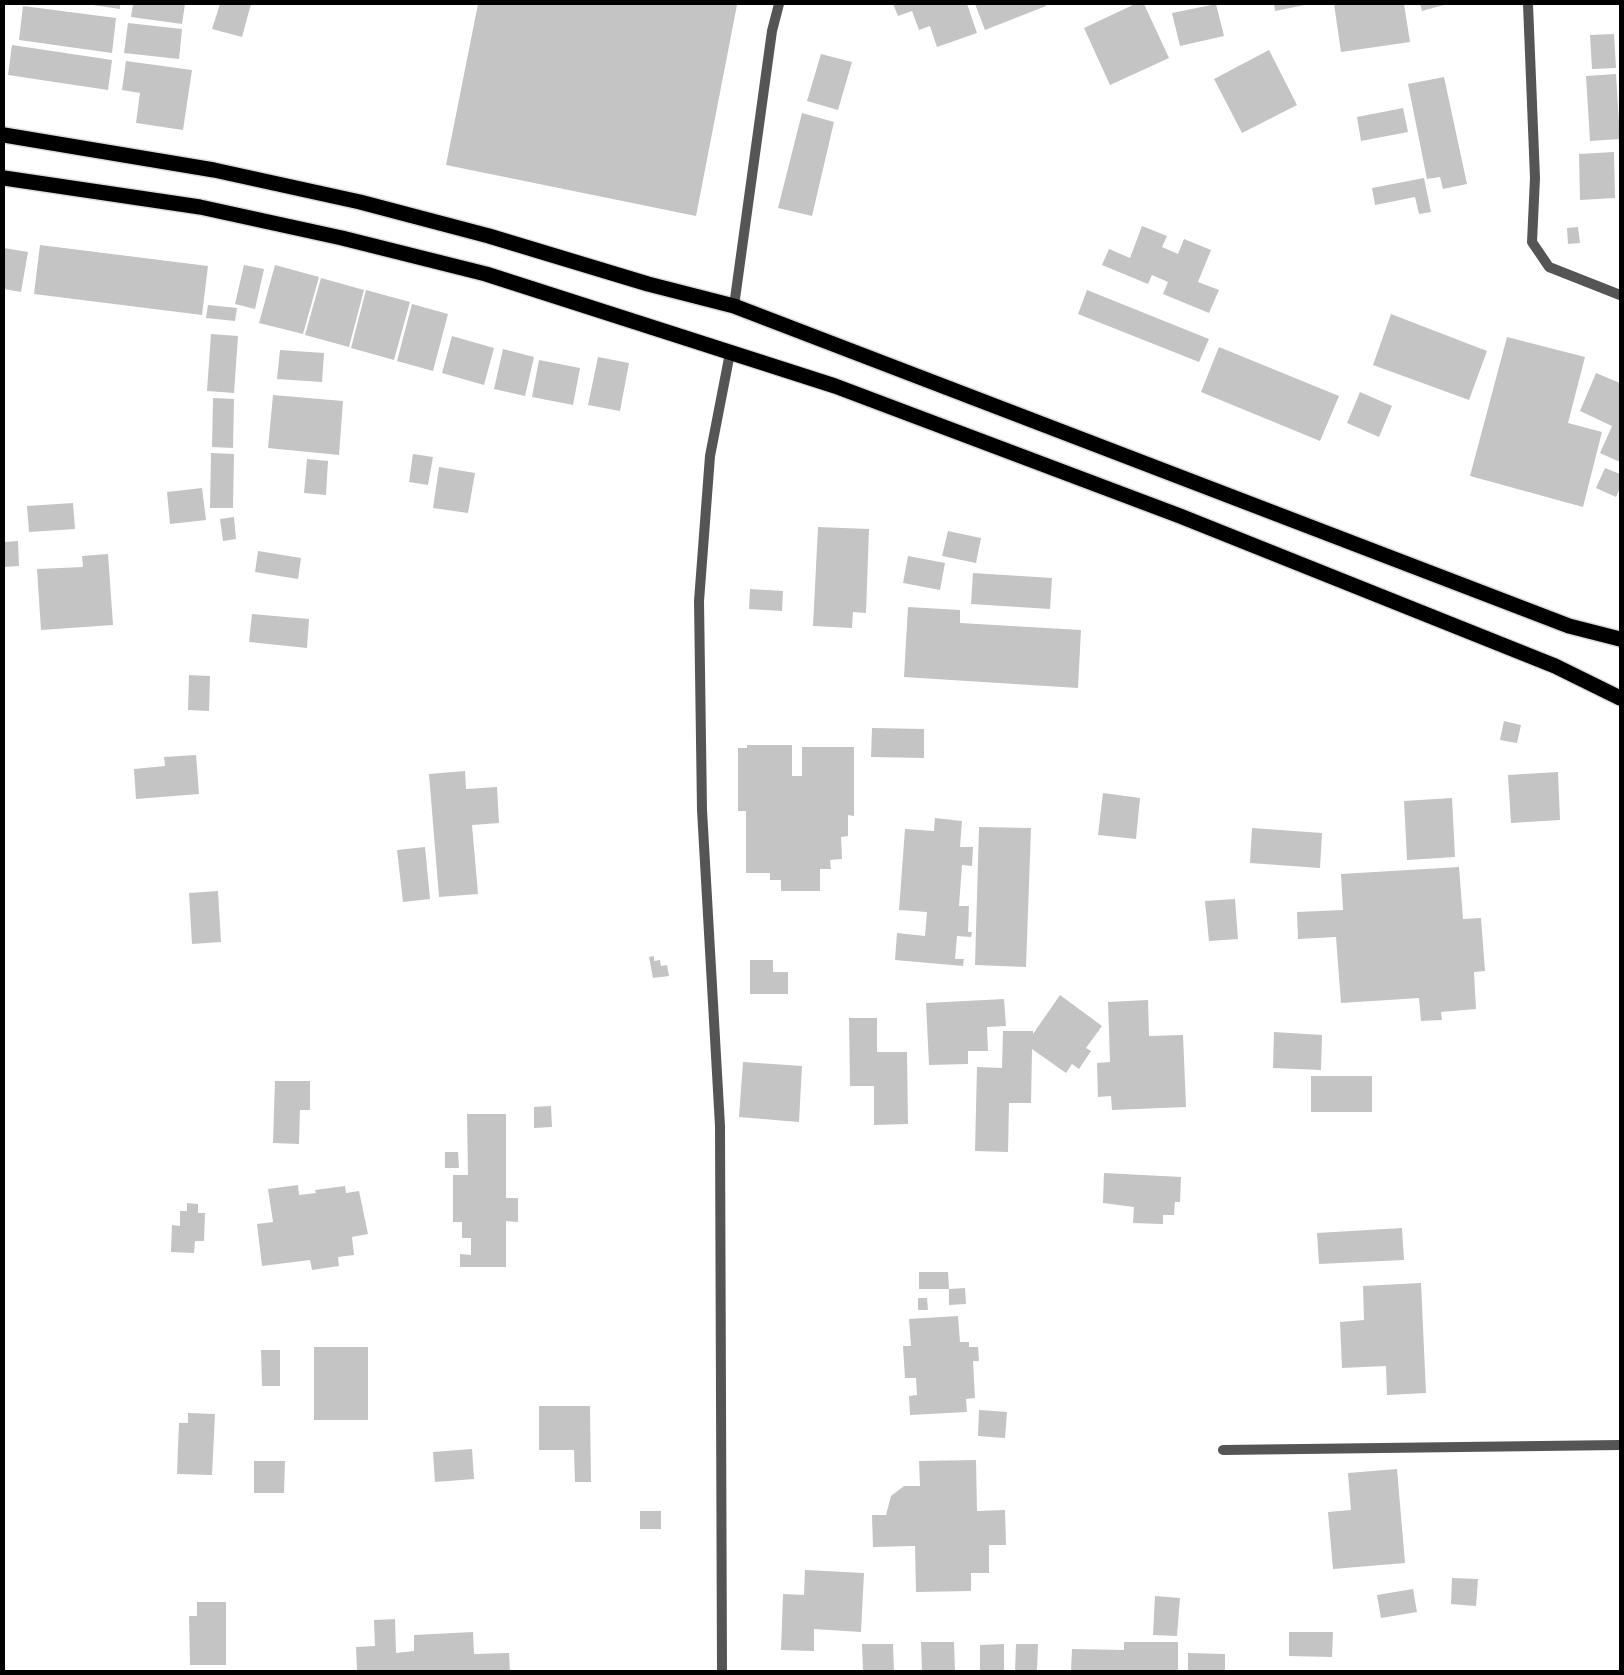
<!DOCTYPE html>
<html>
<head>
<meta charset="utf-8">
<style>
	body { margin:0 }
	#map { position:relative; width:1624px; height:1675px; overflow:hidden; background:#fff; font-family:"Alegreya Sans",sans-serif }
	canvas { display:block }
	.frame { position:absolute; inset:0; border:5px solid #000; pointer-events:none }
</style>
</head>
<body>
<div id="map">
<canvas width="1624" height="1675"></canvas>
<div class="frame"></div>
</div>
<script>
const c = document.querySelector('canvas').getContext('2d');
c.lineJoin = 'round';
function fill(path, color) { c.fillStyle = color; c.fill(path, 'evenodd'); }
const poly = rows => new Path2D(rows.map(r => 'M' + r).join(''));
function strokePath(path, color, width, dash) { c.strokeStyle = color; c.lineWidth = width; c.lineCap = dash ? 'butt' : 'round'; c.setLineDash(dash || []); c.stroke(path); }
fill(poly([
	[86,4,120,4,120,9],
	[133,4,185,4,182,24,131,17],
	[220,4,251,4,242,37,212,29],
	[478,4,737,5,696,216,446,165],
	[893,4,967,4,977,33,937,47,930,26,919,30,912,11,898,16],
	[975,4,1045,4,1046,6,985,30],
	[1135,4,1144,4,1169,58,1110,85,1084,28],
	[1216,4,1224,36,1180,46,1172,13],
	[1274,4,1305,4,1305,5,1275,11],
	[1334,4,1404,4,1410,42,1341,52],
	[1420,4,1447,4,1422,11],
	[23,6,116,18,112,53,19,40],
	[128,23,182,29,179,59,124,53],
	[1614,34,1616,68,1592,69,1590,35],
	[12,45,112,60,108,90,8,75],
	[1269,50,1297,105,1242,133,1214,79],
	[821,54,852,62,838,110,807,101],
	[126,61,192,70,183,130,136,123,140,93,122,90],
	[1616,74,1620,139,1590,141,1586,76],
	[1444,77,1467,184,1443,189,1440,177,1427,179,1408,84],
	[1403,108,1408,132,1361,141,1357,117],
	[802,113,834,122,812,216,778,208],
	[1614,152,1615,198,1580,200,1579,154],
	[1424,178,1431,212,1419,214,1415,197,1375,205,1372,188],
	[1142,226,1167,236,1162,247,1178,254,1184,239,1211,250,1198,282,1219,290,1209,313,1163,294,1168,282,1152,275,1148,284,1102,265,1109,249,1130,258],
	[1578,227,1580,243,1568,244,1567,228],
	[40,245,208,266,202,315,34,294],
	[4,248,28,252,21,292,4,289],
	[244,265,264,269,255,309,235,304],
	[275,265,319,277,303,334,259,323],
	[321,278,364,290,349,347,305,335],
	[366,290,410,302,394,360,351,348],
	[1087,290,1209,339,1199,362,1078,314],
	[412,304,448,314,433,371,397,361],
	[208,305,237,308,235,321,206,318],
	[1391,314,1487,351,1469,400,1373,365],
	[211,334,238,336,234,393,207,391],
	[452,336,494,348,484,385,442,373],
	[1507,337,1585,357,1568,423,1602,432,1583,507,1470,476],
	[1219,347,1339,396,1320,441,1201,392],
	[503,349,534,357,525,396,494,389],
	[280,350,324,353,322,382,277,379],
	[598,357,629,363,620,411,588,405],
	[539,360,580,368,573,405,532,397],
	[1596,373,1620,383,1620,462,1600,453,1612,426,1580,411],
	[1360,392,1392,406,1379,437,1347,423],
	[273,395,343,401,339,455,268,448],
	[213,398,234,399,233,448,212,447],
	[211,453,234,454,233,508,210,508],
	[413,454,433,457,428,485,409,482],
	[307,459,328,461,326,495,304,493],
	[439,467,475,473,468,513,433,508],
	[1605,468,1620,474,1620,488,1616,497,1596,488],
	[202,488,206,520,170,524,167,492],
	[73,503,75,529,29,532,27,506],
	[234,517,236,539,223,541,220,519],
	[818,527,869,529,866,613,853,612,852,628,813,626],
	[948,531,981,538,976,563,942,556],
	[18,541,19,566,4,567,4,542],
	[258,551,301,558,298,579,255,572],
	[108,554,113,625,41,630,37,569,83,567,82,556],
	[908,556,945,563,940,590,903,583],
	[973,573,1052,578,1050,609,971,604],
	[750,589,783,591,782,611,749,609],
	[908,607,960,610,960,623,1081,630,1078,688,904,677],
	[252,614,309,619,307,648,249,642],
	[189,675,210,676,209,711,188,710],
	[1504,721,1521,725,1517,743,1500,740],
	[872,728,924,729,924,758,871,757],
	[747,745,792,745,792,776,802,776,802,747,854,747,854,816,848,815,848,836,841,837,842,859,830,860,831,869,820,869,820,891,781,891,781,880,770,880,770,873,746,873,746,811,738,811,738,748,747,748],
	[196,755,199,794,136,799,134,769,165,766,164,757],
	[465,771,466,789,497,787,499,823,472,825,478,894,439,897,429,774],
	[1558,772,1560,820,1511,823,1508,775],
	[1103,793,1140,798,1136,839,1098,835],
	[1452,798,1455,857,1407,860,1404,801],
	[935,818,962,821,960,847,973,847,972,866,962,865,959,906,969,906,968,932,972,932,971,937,957,936,955,959,964,959,963,966,895,960,897,933,925,936,927,912,899,910,905,829,934,831],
	[979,827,1031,828,1026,967,975,965],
	[1252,828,1322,833,1320,868,1250,863],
	[425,847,430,899,403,902,397,850],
	[1459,867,1463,919,1481,918,1485,971,1474,972,1476,1009,1441,1012,1442,1020,1421,1021,1419,998,1341,1003,1336,937,1298,939,1297,912,1343,910,1341,874],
	[218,891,221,942,192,944,189,893],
	[1235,899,1238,939,1209,941,1205,901],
	[654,956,654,961,660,960,661,966,667,965,669,976,653,978,649,957],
	[750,960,773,960,773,972,788,972,788,994,750,994],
	[1060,995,1102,1026,1086,1048,1091,1051,1079,1069,1072,1064,1066,1073,1032,1049,1031,1103,1009,1103,1008,1152,975,1151,977,1067,1002,1068,1003,1031,1033,1031,1033,1034],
	[1004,999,1006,1026,987,1027,988,1051,968,1051,968,1064,929,1065,926,1003],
	[1148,1000,1149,1036,1183,1035,1186,1107,1112,1110,1111,1096,1098,1097,1097,1063,1110,1062,1108,1002],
	[849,1018,877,1018,877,1052,907,1052,908,1124,874,1125,874,1086,850,1086],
	[1274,1032,1322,1035,1321,1070,1273,1068],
	[743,1062,802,1066,799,1122,739,1117],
	[1311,1076,1372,1076,1372,1112,1311,1112],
	[275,1081,310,1081,310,1110,300,1110,299,1144,273,1143],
	[551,1106,552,1127,534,1128,534,1107],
	[467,1114,506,1114,506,1198,518,1198,518,1222,506,1221,506,1267,460,1267,460,1254,471,1255,471,1238,462,1238,462,1222,453,1222,453,1175,468,1175],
	[445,1152,458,1152,459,1168,445,1168],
	[1104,1173,1181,1177,1180,1202,1175,1202,1174,1215,1163,1215,1163,1224,1133,1223,1134,1207,1103,1203],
	[298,1185,299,1195,316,1193,315,1190,345,1186,346,1193,359,1191,368,1234,352,1237,354,1255,338,1257,339,1266,312,1270,310,1260,262,1266,257,1224,273,1222,268,1189],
	[187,1203,198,1204,198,1213,205,1213,204,1241,195,1241,194,1253,171,1252,172,1225,180,1226,180,1211,187,1211],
	[1402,1228,1404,1260,1319,1264,1317,1233],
	[919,1272,948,1272,949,1289,919,1289],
	[1421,1283,1426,1393,1387,1395,1386,1366,1342,1368,1340,1322,1364,1320,1363,1286],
	[965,1288,966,1304,949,1305,949,1289],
	[918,1298,927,1298,928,1310,918,1310],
	[958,1316,960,1342,969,1342,969,1347,978,1347,979,1361,973,1361,975,1398,966,1399,967,1412,910,1415,909,1396,917,1395,916,1378,905,1378,903,1346,911,1346,909,1319],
	[314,1347,368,1347,368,1420,314,1420],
	[261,1350,280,1350,280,1386,262,1386],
	[539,1406,590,1406,591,1482,575,1482,574,1450,539,1450],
	[979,1410,1007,1412,1005,1438,978,1436],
	[188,1413,215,1414,212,1475,177,1474,179,1423,188,1423],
	[472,1449,474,1479,435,1482,433,1452],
	[976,1460,977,1511,1005,1510,1006,1545,989,1545,989,1573,971,1573,971,1591,916,1592,915,1546,873,1547,872,1515,886,1515,891,1496,904,1486,920,1486,919,1461],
	[254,1461,285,1461,284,1493,254,1493],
	[1397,1469,1405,1563,1333,1569,1328,1512,1351,1510,1348,1473],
	[640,1511,661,1511,661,1529,640,1529],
	[805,1570,864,1573,861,1632,814,1629,814,1651,781,1650,783,1594,804,1595],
	[1452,1578,1478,1579,1476,1606,1451,1604],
	[1413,1589,1417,1612,1381,1618,1377,1595],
	[1155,1596,1180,1598,1177,1636,1153,1635],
	[197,1602,226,1602,226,1665,190,1665,189,1616,197,1616],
	[395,1619,396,1653,414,1651,414,1635,473,1632,474,1654,509,1653,510,1671,357,1671,356,1647,375,1646,374,1620],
	[1289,1632,1333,1632,1332,1657,1289,1656],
	[921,1642,954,1642,955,1671,922,1671],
	[1124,1642,1178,1642,1178,1671,1071,1671,1072,1649,1124,1650],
	[862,1644,893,1644,894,1671,863,1671],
	[1004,1644,1004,1671,980,1671,980,1645],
	[1016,1644,1038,1644,1037,1671,1015,1671],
	[1188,1653,1225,1654,1225,1671,1188,1671]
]), '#c4c4c4');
const highway = poly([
	[4,135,214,170,360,202,489,236,648,284,734,306,1569,626,1620,639],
	[4,178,200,207,342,238,486,274,835,386,1180,516,1555,666,1620,698]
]);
strokePath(highway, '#dbdbdb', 18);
strokePath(poly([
	[1528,4,1535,178,1532,242,1549,267,1620,295],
	[734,306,772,31,779,4],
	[1223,1450,1620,1445],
	[722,1671,720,1126,702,810,699,601,710,456,730,353]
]), '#555', 10);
strokePath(highway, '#000', 15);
</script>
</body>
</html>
